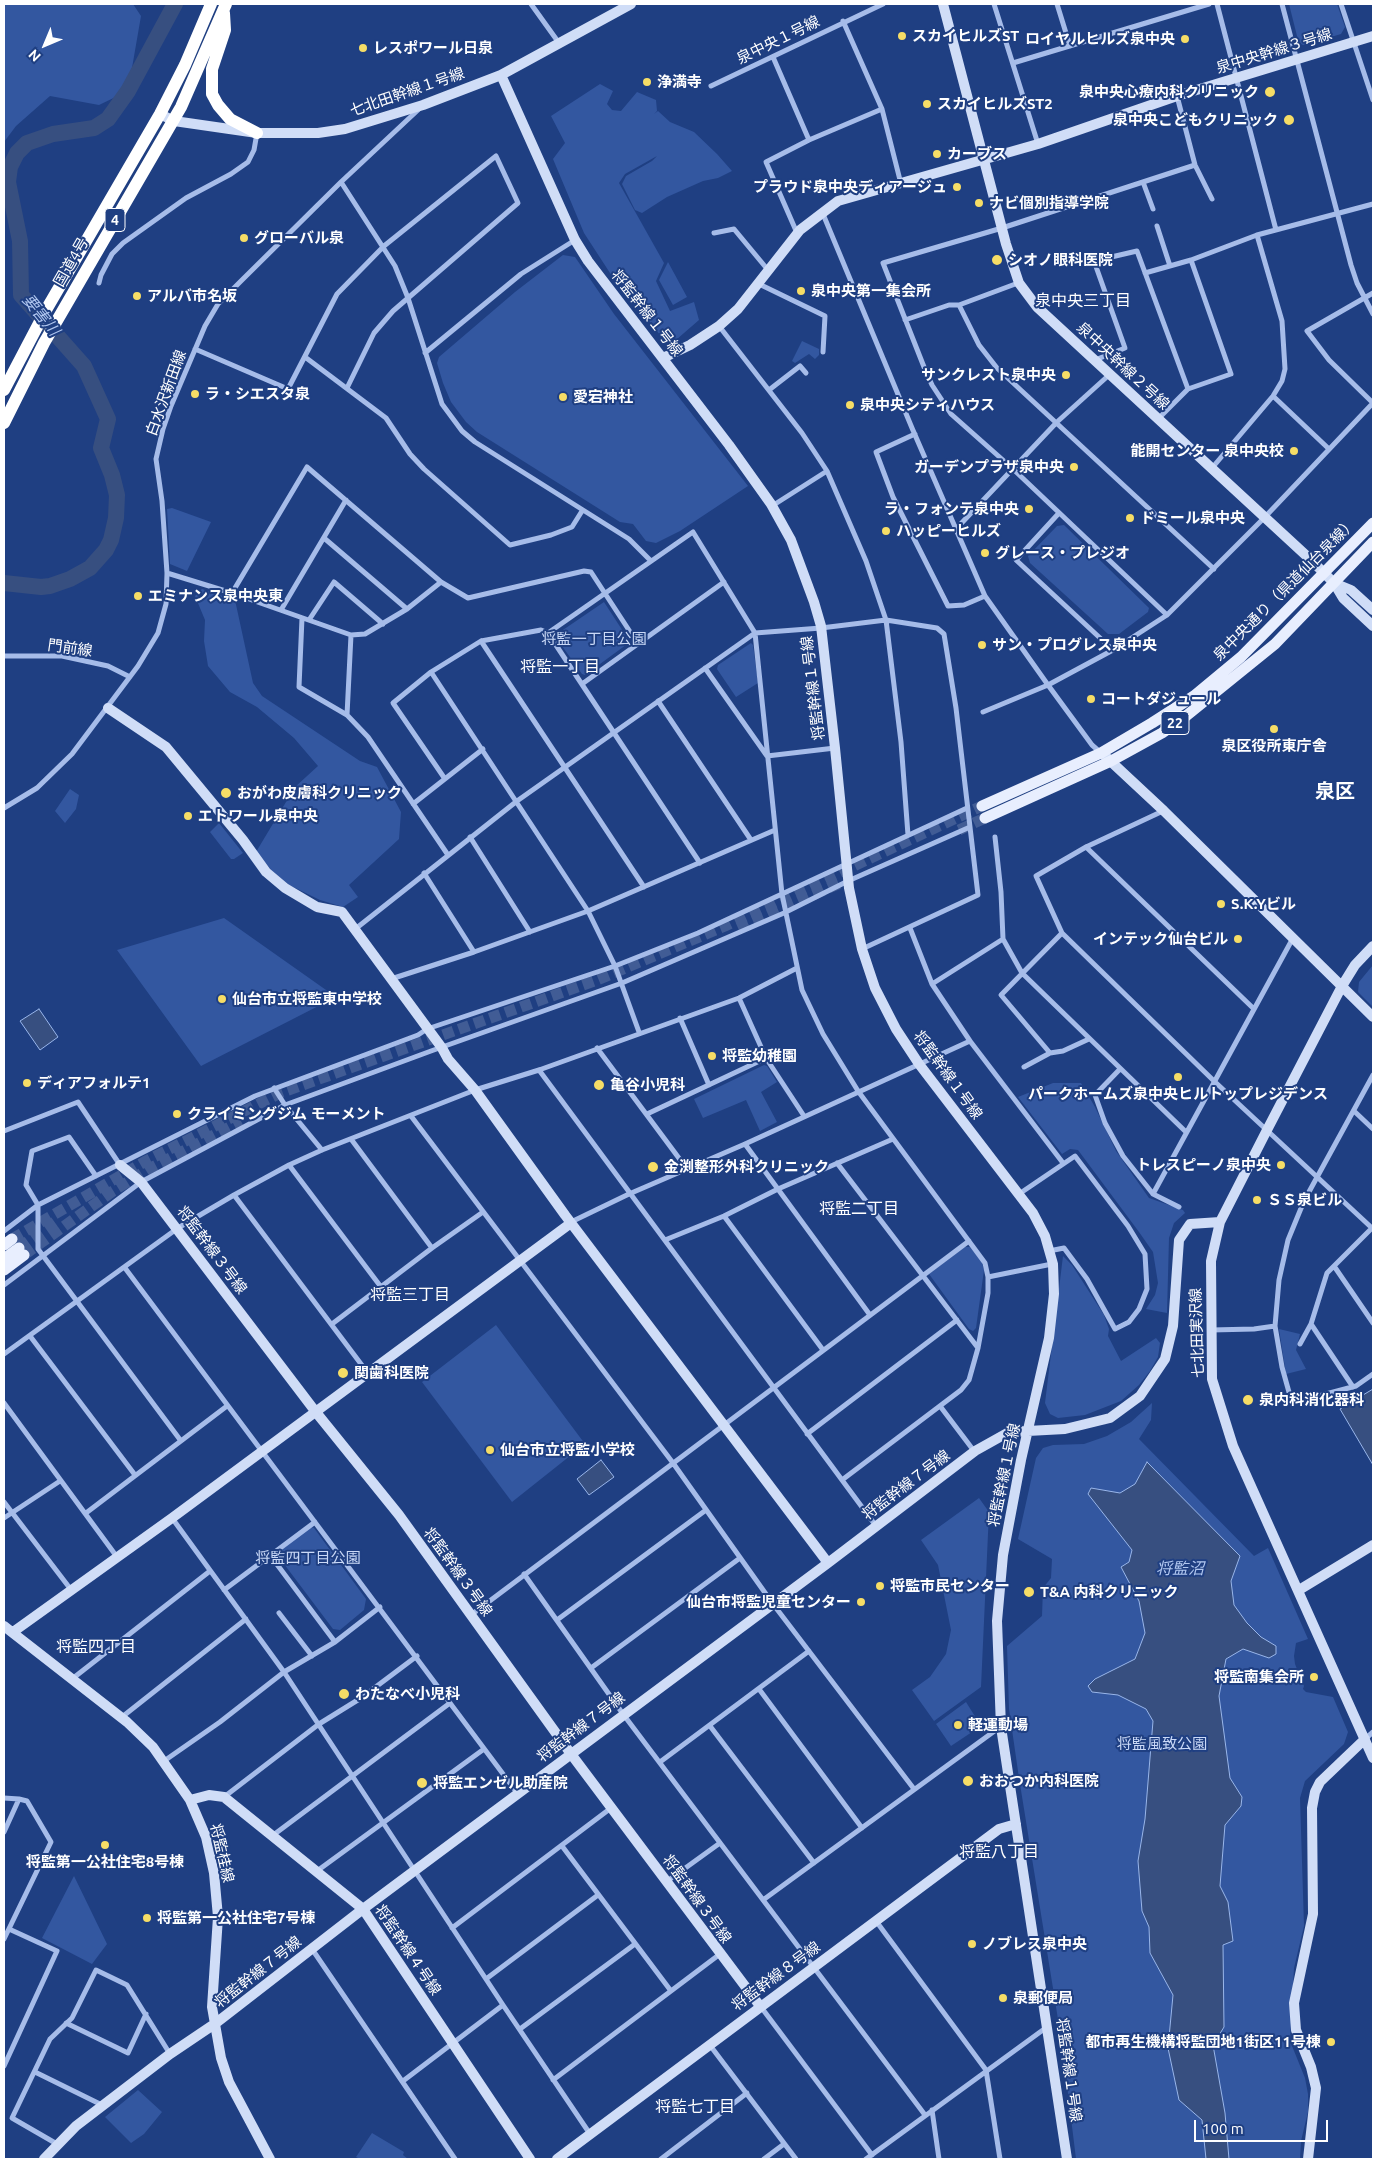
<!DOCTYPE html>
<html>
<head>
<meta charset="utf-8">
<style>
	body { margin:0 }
	#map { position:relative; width:1377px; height:2163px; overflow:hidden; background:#1f3f82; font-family:Ubuntu,sans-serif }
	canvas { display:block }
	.frame { position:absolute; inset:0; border:5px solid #fff; pointer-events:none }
	.north { position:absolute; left:20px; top:20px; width:50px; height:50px; -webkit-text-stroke:4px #1f3f82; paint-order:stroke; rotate:225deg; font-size:14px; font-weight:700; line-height:20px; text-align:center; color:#fff }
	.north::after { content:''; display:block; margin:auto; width:18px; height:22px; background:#fff; clip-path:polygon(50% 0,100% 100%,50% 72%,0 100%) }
	.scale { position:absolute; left:1194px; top:2120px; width:134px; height:22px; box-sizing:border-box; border:2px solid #fff; border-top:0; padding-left:6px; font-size:15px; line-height:18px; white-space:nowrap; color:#fff; -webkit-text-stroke:4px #1f3f82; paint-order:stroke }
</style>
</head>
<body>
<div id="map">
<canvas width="1377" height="2163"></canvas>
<div class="frame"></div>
<div class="north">N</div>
<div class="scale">100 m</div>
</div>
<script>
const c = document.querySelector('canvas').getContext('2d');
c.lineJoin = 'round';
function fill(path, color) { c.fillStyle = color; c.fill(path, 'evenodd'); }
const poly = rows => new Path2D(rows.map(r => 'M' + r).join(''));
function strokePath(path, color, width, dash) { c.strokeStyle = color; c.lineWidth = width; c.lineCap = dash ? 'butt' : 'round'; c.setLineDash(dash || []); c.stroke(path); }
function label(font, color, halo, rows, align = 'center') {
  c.font = font + ' Ubuntu,"Noto Sans JP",sans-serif'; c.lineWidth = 4; c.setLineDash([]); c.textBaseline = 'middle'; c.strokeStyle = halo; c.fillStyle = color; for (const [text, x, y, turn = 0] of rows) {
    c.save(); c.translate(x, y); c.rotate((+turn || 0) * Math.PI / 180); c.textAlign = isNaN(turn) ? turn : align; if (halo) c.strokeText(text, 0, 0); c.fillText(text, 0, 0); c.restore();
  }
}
fill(poly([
	[4,4,133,4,141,16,128,91,99,105,50,96,16,126,4,142],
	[1289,4,1337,4,1345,27,1341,34,1304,45,1299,44],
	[600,84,613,91,607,104,612,110,621,111,637,92,656,100,657,111,654,114,658,111,670,122,694,132,717,154,732,171,718,178,703,181,667,197,642,213,635,210,622,184,626,176,652,161,657,156,625,174,619,183,664,263,656,281,670,311,694,302,699,320,669,346,610,273,584,233,553,159,565,143,551,116],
	[563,255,575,257,614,314,748,486,680,531,656,543,646,541,633,524,620,522,477,432,466,422,451,402,443,383,437,363,439,357,515,292],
	[668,262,687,297,673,305,659,280],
	[802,341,819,349,819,355,815,359,809,354,795,363,792,361],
	[172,508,211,522,187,571,170,564,167,509],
	[1064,525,1149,608,1148,612,1119,634,1108,634,1030,563,1028,556,1057,526],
	[202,589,235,600,253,683,262,696,360,761,377,767,401,812,399,839,349,885,358,897,343,907,320,900,289,885,272,871,256,852,295,787,318,766,294,738,257,707,230,692,208,666,204,641,205,620,195,596],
	[604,602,630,642,585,675,582,674,557,639,557,634],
	[751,643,753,645,758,683,736,697,717,669,718,665],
	[70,789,79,795,76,809,65,823,55,811],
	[219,823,243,853,234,859,231,859,210,832],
	[224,918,336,997,201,1066,117,950],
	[1373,965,1373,1007,1358,992,1359,982],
	[764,1065,767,1066,777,1082,761,1092,777,1122,760,1131,746,1100,703,1118,694,1099],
	[1053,1083,1081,1083,1095,1107,1116,1151,1149,1198,1183,1210,1185,1213,1174,1223,1169,1238,1167,1313,1146,1309,1155,1295,1158,1283,1153,1252,1139,1232,1078,1150,1070,1149,1062,1154,1018,1097],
	[965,1247,970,1247,982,1262,984,1270,976,1328,973,1331,969,1329,929,1274],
	[1063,1256,1072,1265,1104,1315,1109,1329,1108,1336,1121,1361,1156,1338,1160,1343,1158,1357,1150,1371,1139,1385,1121,1401,1085,1415,1058,1418,1050,1414,1045,1403],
	[496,1325,585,1444,512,1502,422,1382],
	[1279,1329,1300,1334,1296,1350,1306,1369,1286,1374],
	[1152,1403,1151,1420,1139,1439,1254,1556,1268,1548,1308,1639,1296,1643,1294,1656,1295,1664,1304,1686,1303,1689,1306,1692,1333,1697,1348,1732,1344,1744,1305,1781,1300,1798,1304,1926,1294,1968,1290,2041,1305,2078,1308,2094,1308,2112,1301,2141,1300,2159,1076,2159,1062,2044,1019,1778,1009,1709,1007,1646,1042,1616,1043,1588,1051,1578,1052,1559,1018,1539,1036,1458,1043,1448,1053,1445,1084,1444,1107,1436,1131,1422],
	[979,1498,989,1512,981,1687,934,1721,912,1690,930,1677,946,1654,951,1630,938,1565,921,1540],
	[310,1527,314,1528,366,1599,364,1610,340,1630,333,1629,278,1556,279,1552],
	[966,1702,981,1726,951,1746,936,1724],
	[74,1876,107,1944,92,1964,42,1938],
	[138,2090,162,2112,144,2134,131,2143,105,2117],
	[372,2133,404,2152,403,2155,408,2159,360,2159,356,2157]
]), '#3357a0');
const water = poly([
	[39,1009,58,1037,40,1050,20,1021,39,1009],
	[1373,1389,1373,1465,1340,1409,1373,1389],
	[601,1460,614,1477,589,1495,577,1479,601,1460],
	[1147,1462,1240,1556,1231,1581,1234,1605,1247,1623,1261,1637,1276,1646,1276,1654,1269,1658,1243,1649,1226,1659,1219,1696,1230,1778,1242,1797,1241,1806,1225,1825,1220,1886,1228,1902,1233,1941,1223,1945,1224,2027,1213,2045,1225,2113,1229,2159,1206,2159,1202,2120,1179,2100,1168,2048,1173,1995,1150,1953,1149,1927,1142,1911,1138,1861,1145,1819,1153,1721,1146,1709,1118,1695,1092,1692,1088,1686,1095,1679,1135,1659,1145,1633,1139,1601,1121,1567,1129,1562,1132,1550,1088,1494,1091,1488,1120,1493,1135,1484,1147,1462]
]);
fill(water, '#374f80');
strokePath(water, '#99b6ea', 1);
strokePath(poly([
	[4,583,41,587,50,586,70,579,90,568,106,550,111,540,116,518,117,495,112,475,101,448,108,419,84,366,21,295,20,241,8,182,10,167,17,153,27,143,53,134,94,128,108,119,128,91,175,4]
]), '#374f80', 16);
strokePath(poly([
	[959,830,985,818],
	[738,928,840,883],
	[12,1239,144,1162,280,1093,597,980,725,926,982,806],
	[19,1248,56,1221],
	[24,1255,113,1191,147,1170,241,1121]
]), '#415c95', 11, [11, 5.5]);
strokePath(poly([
	[531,4,559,43],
	[994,4,1038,144],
	[1057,4,1070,46],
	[1217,4,1276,230],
	[1282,4,1351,265,1357,283,1373,314],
	[1341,4,1373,100],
	[843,21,882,109],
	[773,57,809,140],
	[1013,63,1209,4],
	[711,86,883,4],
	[1177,96,1195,165,1212,199],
	[341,182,395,266,408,298,442,404,462,431,475,442,629,539,651,561],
	[1143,182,1153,209],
	[823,214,912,428,985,596,1048,685,1092,745,1100,752],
	[1157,226,1170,266],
	[714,233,734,229,768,270],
	[797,233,766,162,809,140,882,109,901,184],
	[1145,273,1191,260,1257,235,1373,204],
	[99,283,101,275,112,254,123,243,186,198,231,174,248,162,254,150,257,133],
	[1018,283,959,305,979,345,997,368,1214,569],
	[759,284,825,316,823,352],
	[905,320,949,305,959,305],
	[719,326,802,433,827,471,866,561,886,620,901,742,908,835],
	[195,349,288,389,337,294,384,246,496,156,518,203,393,311,374,333,347,388],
	[425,353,521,274,575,240],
	[305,357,386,418,410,454,424,469,510,545,551,535,572,527,582,511],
	[1095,360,1125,348,1094,261,1137,251,1188,389,1158,419],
	[1188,389,1231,374,1191,260],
	[769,390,800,366,806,373],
	[1273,396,1329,449],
	[1373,403,1329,360,1307,331,1373,293],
	[915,434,876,452,893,497,948,606,964,605,985,596],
	[1212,468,1273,396,1282,381,1285,369,1282,321,1257,235],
	[772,506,827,471],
	[1059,513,1016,560,1113,650],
	[955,530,1057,422,1109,375],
	[324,538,407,609],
	[167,573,232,593,351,635,347,715,368,737,448,855],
	[232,593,307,467,441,582,468,598,584,571,591,572,638,644],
	[281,610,346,500],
	[1167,615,1013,469,951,414,932,385,924,367,883,263,1002,228,1195,165],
	[302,618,299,687,347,715],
	[309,620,334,582,383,624],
	[548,633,700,863],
	[351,635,365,634,407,609,441,582],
	[481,641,644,887],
	[4,656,62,656,108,666,130,677],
	[705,668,767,756,835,748],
	[431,672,588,911,615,966,639,1032],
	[582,684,724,582],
	[658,701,751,840],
	[983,712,1048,685,1113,650,1167,615,1264,518,1373,403],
	[445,779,393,703,431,672,481,641,541,630,548,633,693,532,755,633,782,894,802,990,823,1034,858,1091,985,1263,988,1277,988,1293,978,1348,969,1380,961,1390,842,1480],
	[413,804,483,749],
	[4,808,37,788,72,754,138,666,158,633,166,604,167,573,162,501,156,459,163,429,171,406,205,326,218,304,242,280,341,182,419,109],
	[470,837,530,932],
	[1086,847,1254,1009],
	[424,873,474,952],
	[354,930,517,801,755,633,821,628,886,620,937,628,944,634,956,708,978,895,862,949],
	[1062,933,1036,876,1086,847,1163,811],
	[1003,939,1022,973,1186,1132],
	[391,979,474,952,588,911,775,830],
	[932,984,1003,939,1001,892,995,837],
	[739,998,766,1058,804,1116],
	[680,1018,709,1085],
	[970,1041,1063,1163],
	[597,1048,687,1169],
	[1050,1053,1001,995,1062,933,1214,1081,1373,1229],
	[1024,1067,1050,1053,1063,1051,1089,1039],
	[1120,1069,1095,1095,1105,1123,1123,1156,1153,1194,1179,1207],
	[539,1070,876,1526],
	[1373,1075,1304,1201,1288,1240,1279,1280,1275,1326,1282,1367,1292,1403,1356,1386,1373,1374],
	[274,1088,285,1105,322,1150],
	[1354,1111,1373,1129],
	[647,1114,766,1058],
	[411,1116,673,1463,773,1604,914,1789],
	[4,1131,78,1102,120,1165],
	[351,1139,432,1248],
	[745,1144,870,1315],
	[837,1163,978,1348],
	[289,1165,381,1287],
	[96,1176,69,1137,32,1151,26,1185,38,1205,38,1249,181,1441],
	[1019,1194,1075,1156,1128,1226,1145,1254,1147,1289,1139,1309,1129,1322,1115,1329,1087,1279,1064,1248,1049,1251],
	[1153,1194,1293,938],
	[234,1195,367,1372],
	[724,1216,823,1350],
	[571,1222,629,1194,745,1144,970,1041,932,984,910,928],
	[4,1231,38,1205,255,1096,418,1035,427,1029,615,966,698,933,967,808],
	[665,1240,724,1216,778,1189,893,1139],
	[1334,1266,1373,1323],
	[125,1268,518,1794],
	[988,1277,1052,1264],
	[4,1285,141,1182,285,1105,431,1051,622,983,784,913,848,881,970,827],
	[332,1324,432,1248,483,1212],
	[1311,1324,1353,1387],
	[1211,1330,1254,1329,1275,1326],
	[30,1336,135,1475],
	[1300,1344,1311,1324,1327,1273,1372,1228],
	[4,1354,178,1228,234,1195,289,1165,322,1150,475,1090,539,1070,739,998,797,968],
	[4,1403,117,1557],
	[940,1406,974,1451],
	[807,1434,957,1320],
	[4,1502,72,1591],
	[86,1513,227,1406],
	[4,1518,60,1481],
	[172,1518,284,1672,503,2005,590,2134],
	[270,1555,335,1642],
	[524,1574,623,1714,925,2115],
	[224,1590,315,1522],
	[279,1613,312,1656],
	[471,1615,969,1241],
	[557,1620,706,1510],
	[591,1668,740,1558],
	[72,1679,210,1571],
	[759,1689,862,1828],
	[122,1717,246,1619],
	[710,1726,814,1863],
	[1365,1739,1373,1732],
	[164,1761,220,1722,284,1672,335,1642,380,1607],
	[660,1762,809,1651],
	[224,1797,319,1724,361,1698,417,1656],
	[4,1798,19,1799],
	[4,1832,19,1799,27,1801,51,1842,4,1939],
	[272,1836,450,1703],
	[562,1846,671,1991],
	[317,1871,484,1749],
	[666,1882,720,1843],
	[763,1900,1000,1727],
	[876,1921,986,2070,1000,2159],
	[452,1928,611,1808],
	[312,1949,455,2159],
	[486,1979,598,1895],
	[761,2007,872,2155],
	[66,2023,128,2053,146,2014],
	[520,2029,635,1944],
	[709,2044,796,2159],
	[4,2066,57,1951,9,1929],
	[35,2072,102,2105],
	[553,2080,720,1954],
	[403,2081,503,2005],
	[932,2110,939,2159],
	[57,2144,12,2118,50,2039,72,2018,96,1970,127,1985,170,2054],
	[661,2159,747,2093],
	[764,2159,784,2144],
	[866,2159,1047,2027]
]), '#a6bce9', 5);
strokePath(poly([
	[943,4,1006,244,1019,283,1037,307,1311,560,1334,583,1343,598,1373,626],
	[501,75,575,240,588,261,729,445,771,504,791,540,814,602,821,626,835,748,849,888,862,949,875,988,896,1029,919,1064,1033,1213,1045,1236,1053,1264,1054,1294,1049,1338,1021,1460,1003,1555,997,1621,1001,1727,1067,2159],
	[160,114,174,121,257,133,318,133,345,129,423,105,501,75,631,4],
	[663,358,690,345,719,326,738,309,800,230,838,201,1038,144,1177,96,1373,36],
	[1334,583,1351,590,1373,610],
	[108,708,166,747,243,840,266,872,285,888,317,907,342,912,442,1048,448,1059,475,1090,565,1215,828,1563],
	[1105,756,1164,811,1373,1017],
	[1373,946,1355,965,1342,986,1267,1130,1220,1222,1211,1261,1212,1379,1233,1446,1373,1758],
	[120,1165,141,1182,315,1411,399,1515,571,1754,760,2006],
	[1299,1590,1373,1545],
	[4,1626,127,1722,153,1747,190,1800,206,1837,214,1873,218,1917,212,2007,221,2058,229,2082,270,2159],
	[13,1632,172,1518,571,1223],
	[190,1800,209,1795,224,1797,363,1909,530,2159],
	[44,2159,76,2126,170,2054,216,2023,363,1909,828,1563,975,1451,1009,1432,1065,1429,1110,1418,1140,1396,1165,1359,1173,1326,1179,1240,1190,1224,1220,1222],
	[557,2159,999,1829,1016,1824],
	[1308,2159,1316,2088,1311,2067,1296,2030,1294,2003,1313,1914,1312,1808,1315,1792,1320,1782,1365,1739]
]), '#d0ddf7', 10);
strokePath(poly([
	[982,806,1101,753,1152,723,1194,696,1241,657,1373,523],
	[985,818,1111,761,1162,733,1186,716,1275,644,1373,542],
	[4,1245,12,1239],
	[4,1259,19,1248],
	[4,1270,24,1255]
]), '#e8eefe', 11);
strokePath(poly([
	[224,13,225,30,212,69,212,94,218,105,230,119,257,133],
	[4,390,46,310,160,114,185,65,211,4],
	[4,423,44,343,181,107,226,4]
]), '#fff', 12);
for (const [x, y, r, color] of [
	[902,36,5,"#f6dd66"],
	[1185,39,5,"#f6dd66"],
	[363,48,5,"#f6dd66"],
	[647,82,5,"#f6dd66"],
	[1270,92,6,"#f6dd66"],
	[927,104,5,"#f6dd66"],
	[1289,120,6,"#f6dd66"],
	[937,154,5,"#f6dd66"],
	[957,187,5,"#f6dd66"],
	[979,203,5,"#f6dd66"],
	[244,238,5,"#f6dd66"],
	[997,260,6,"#f6dd66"],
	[801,291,5,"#f6dd66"],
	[137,296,5,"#f6dd66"],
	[1066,375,5,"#f6dd66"],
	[195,394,5,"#f6dd66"],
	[563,397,5,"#f6dd66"],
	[850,405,5,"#f6dd66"],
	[1294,451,5,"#f6dd66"],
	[1074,467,5,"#f6dd66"],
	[1029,509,5,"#f6dd66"],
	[1130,518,5,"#f6dd66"],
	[886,531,5,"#f6dd66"],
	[985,553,5,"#f6dd66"],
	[138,596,5,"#f6dd66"],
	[982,645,5,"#f6dd66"],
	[1091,699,5,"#f6dd66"],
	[1274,729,5,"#f6dd66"],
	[226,793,6,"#f6dd66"],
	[188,816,5,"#f6dd66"],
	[1221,904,5,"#f6dd66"],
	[1238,939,5,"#f6dd66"],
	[222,999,5,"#f6dd66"],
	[712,1056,5,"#f6dd66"],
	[1178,1077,5,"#f6dd66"],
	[27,1083,5,"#f6dd66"],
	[599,1085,6,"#f6dd66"],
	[177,1114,5,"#f6dd66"],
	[1281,1165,5,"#f6dd66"],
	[653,1167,6,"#f6dd66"],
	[1257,1200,5,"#f6dd66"],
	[343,1373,6,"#f6dd66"],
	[1248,1400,6,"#f6dd66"],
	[490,1450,5,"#f6dd66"],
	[880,1586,5,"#f6dd66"],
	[1029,1592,6,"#f6dd66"],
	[861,1602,5,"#f6dd66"],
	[1314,1677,5,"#f6dd66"],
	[344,1694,6,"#f6dd66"],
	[958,1725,5,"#f6dd66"],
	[968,1781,6,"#f6dd66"],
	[422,1783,6,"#f6dd66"],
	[105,1845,5,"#f6dd66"],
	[147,1918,5,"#f6dd66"],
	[972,1944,5,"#f6dd66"],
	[1003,1998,5,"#f6dd66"],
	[1331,2042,5,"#f6dd66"]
]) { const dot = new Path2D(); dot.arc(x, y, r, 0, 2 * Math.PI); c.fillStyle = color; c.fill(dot); strokePath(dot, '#1f3f82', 2); }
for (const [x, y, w] of [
	[115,220,20],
	[1175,723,28]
]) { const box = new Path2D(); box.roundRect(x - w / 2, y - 11.5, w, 23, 4); c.fillStyle = '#1f3f82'; c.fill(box); strokePath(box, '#fff', 1); }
label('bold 14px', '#fff', null, [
	["4",115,220],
	["22",1175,723]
]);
label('bold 15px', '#fff', '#1f3f82', [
	["スカイヒルズST",912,36],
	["ロイヤルヒルズ泉中央",1175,39,"right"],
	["レスポワール日泉",373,48],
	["浄満寺",657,82],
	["泉中央心療内科クリニック",1259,92,"right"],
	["スカイヒルズST2",937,104],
	["泉中央こどもクリニック",1278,120,"right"],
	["カーブス",947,154],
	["プラウド泉中央ディアージュ",947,187,"right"],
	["ナビ個別指導学院",989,203],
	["グローバル泉",254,238],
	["シオノ眼科医院",1008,260],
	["泉中央第一集会所",811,291],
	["アルバ市名坂",147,296],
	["サンクレスト泉中央",1056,375,"right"],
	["ラ・シエスタ泉",205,394],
	["愛宕神社",573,397],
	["泉中央シティハウス",860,405],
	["能開センター 泉中央校",1284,451,"right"],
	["ガーデンプラザ泉中央",1064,467,"right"],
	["ラ・フォンテ泉中央",1019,509,"right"],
	["ドミール泉中央",1140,518],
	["ハッピーヒルズ",896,531],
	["グレース・プレジオ",995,553],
	["エミナンス泉中央東",148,596],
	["サン・プログレス泉中央",992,645],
	["コートダジュール",1101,699],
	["泉区役所東庁舎",1274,746,"center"],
	["おがわ皮膚科クリニック",237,793],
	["エトワール泉中央",198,816],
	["S.K.Yビル",1231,904],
	["インテック仙台ビル",1228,939,"right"],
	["仙台市立将監東中学校",232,999],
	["将監幼稚園",722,1056],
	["ディアフォルテ1",37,1083],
	["亀谷小児科",610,1085],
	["パークホームズ泉中央ヒルトップレジデンス",1178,1094,"center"],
	["クライミングジム モーメント",187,1114],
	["トレスピーノ泉中央",1271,1165,"right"],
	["金渕整形外科クリニック",664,1167],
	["ＳＳ泉ビル",1267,1200],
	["関歯科医院",354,1373],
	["泉内科消化器科",1259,1400],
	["仙台市立将監小学校",500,1450],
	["将監市民センター",890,1586],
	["T&A 内科クリニック",1040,1592],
	["仙台市将監児童センター",851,1602,"right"],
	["将監南集会所",1304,1677,"right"],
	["わたなべ小児科",355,1694],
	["軽運動場",968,1725],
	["おおつか内科医院",979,1781],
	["将監エンゼル助産院",433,1783],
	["将監第一公社住宅8号棟",105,1862,"center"],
	["将監第一公社住宅7号棟",157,1918],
	["ノブレス泉中央",982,1944],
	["泉郵便局",1013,1998],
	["都市再生機構将監団地1街区11号棟",1321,2042,"right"]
], 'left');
label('15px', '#fff', '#1f3f82', [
	["泉中央１号線",778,40,-26],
	["泉中央幹線３号線",1274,51,-17],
	["七北田幹線１号線",407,92,-19],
	["国道4号",71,262,-60],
	["将監幹線１号線",647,313,52],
	["泉中央幹線２号線",1123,366,43],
	["白水沢新田線",166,393,-70],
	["泉中央通り（県道仙台泉線）",1285,589,-45],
	["門前線",70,648,8],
	["将監幹線１号線",813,688,-97],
	["将監幹線１号線",948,1075,54],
	["将監幹線３号線",212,1250,53],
	["七北田実沢線",1197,1333,-92],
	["将監幹線１号線",1004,1475,-78],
	["将監幹線７号線",906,1485,-37],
	["将監幹線３号線",458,1572,54],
	["将監幹線７号線",581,1727,-37],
	["将監桂線",222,1853,77],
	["将監幹線３号線",697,1899,54],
	["将監幹線４号線",408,1950,56],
	["将監幹線７号線",258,1972,-38],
	["将監幹線８号線",776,1976,-36],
	["将監幹線１号線",1069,2070,82]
]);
label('15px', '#cad9f7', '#1f3f82', [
	["将監一丁目公園",594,639],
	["将監四丁目公園",308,1558],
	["将監風致公園",1162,1744]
]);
label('16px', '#fff', '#1f3f82', [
	["泉中央三丁目",1083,301],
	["将監一丁目",560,667],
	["将監二丁目",859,1209],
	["将監三丁目",410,1295],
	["将監四丁目",96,1647],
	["将監八丁目",999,1852],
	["将監七丁目",695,2107]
]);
label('italic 16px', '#b1c7f0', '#1f3f82', [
	["要害川",41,315,51],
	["将監沼",1180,1569]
]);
label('bold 20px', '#fff', '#1f3f82', [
	["泉区",1335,791]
]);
</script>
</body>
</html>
